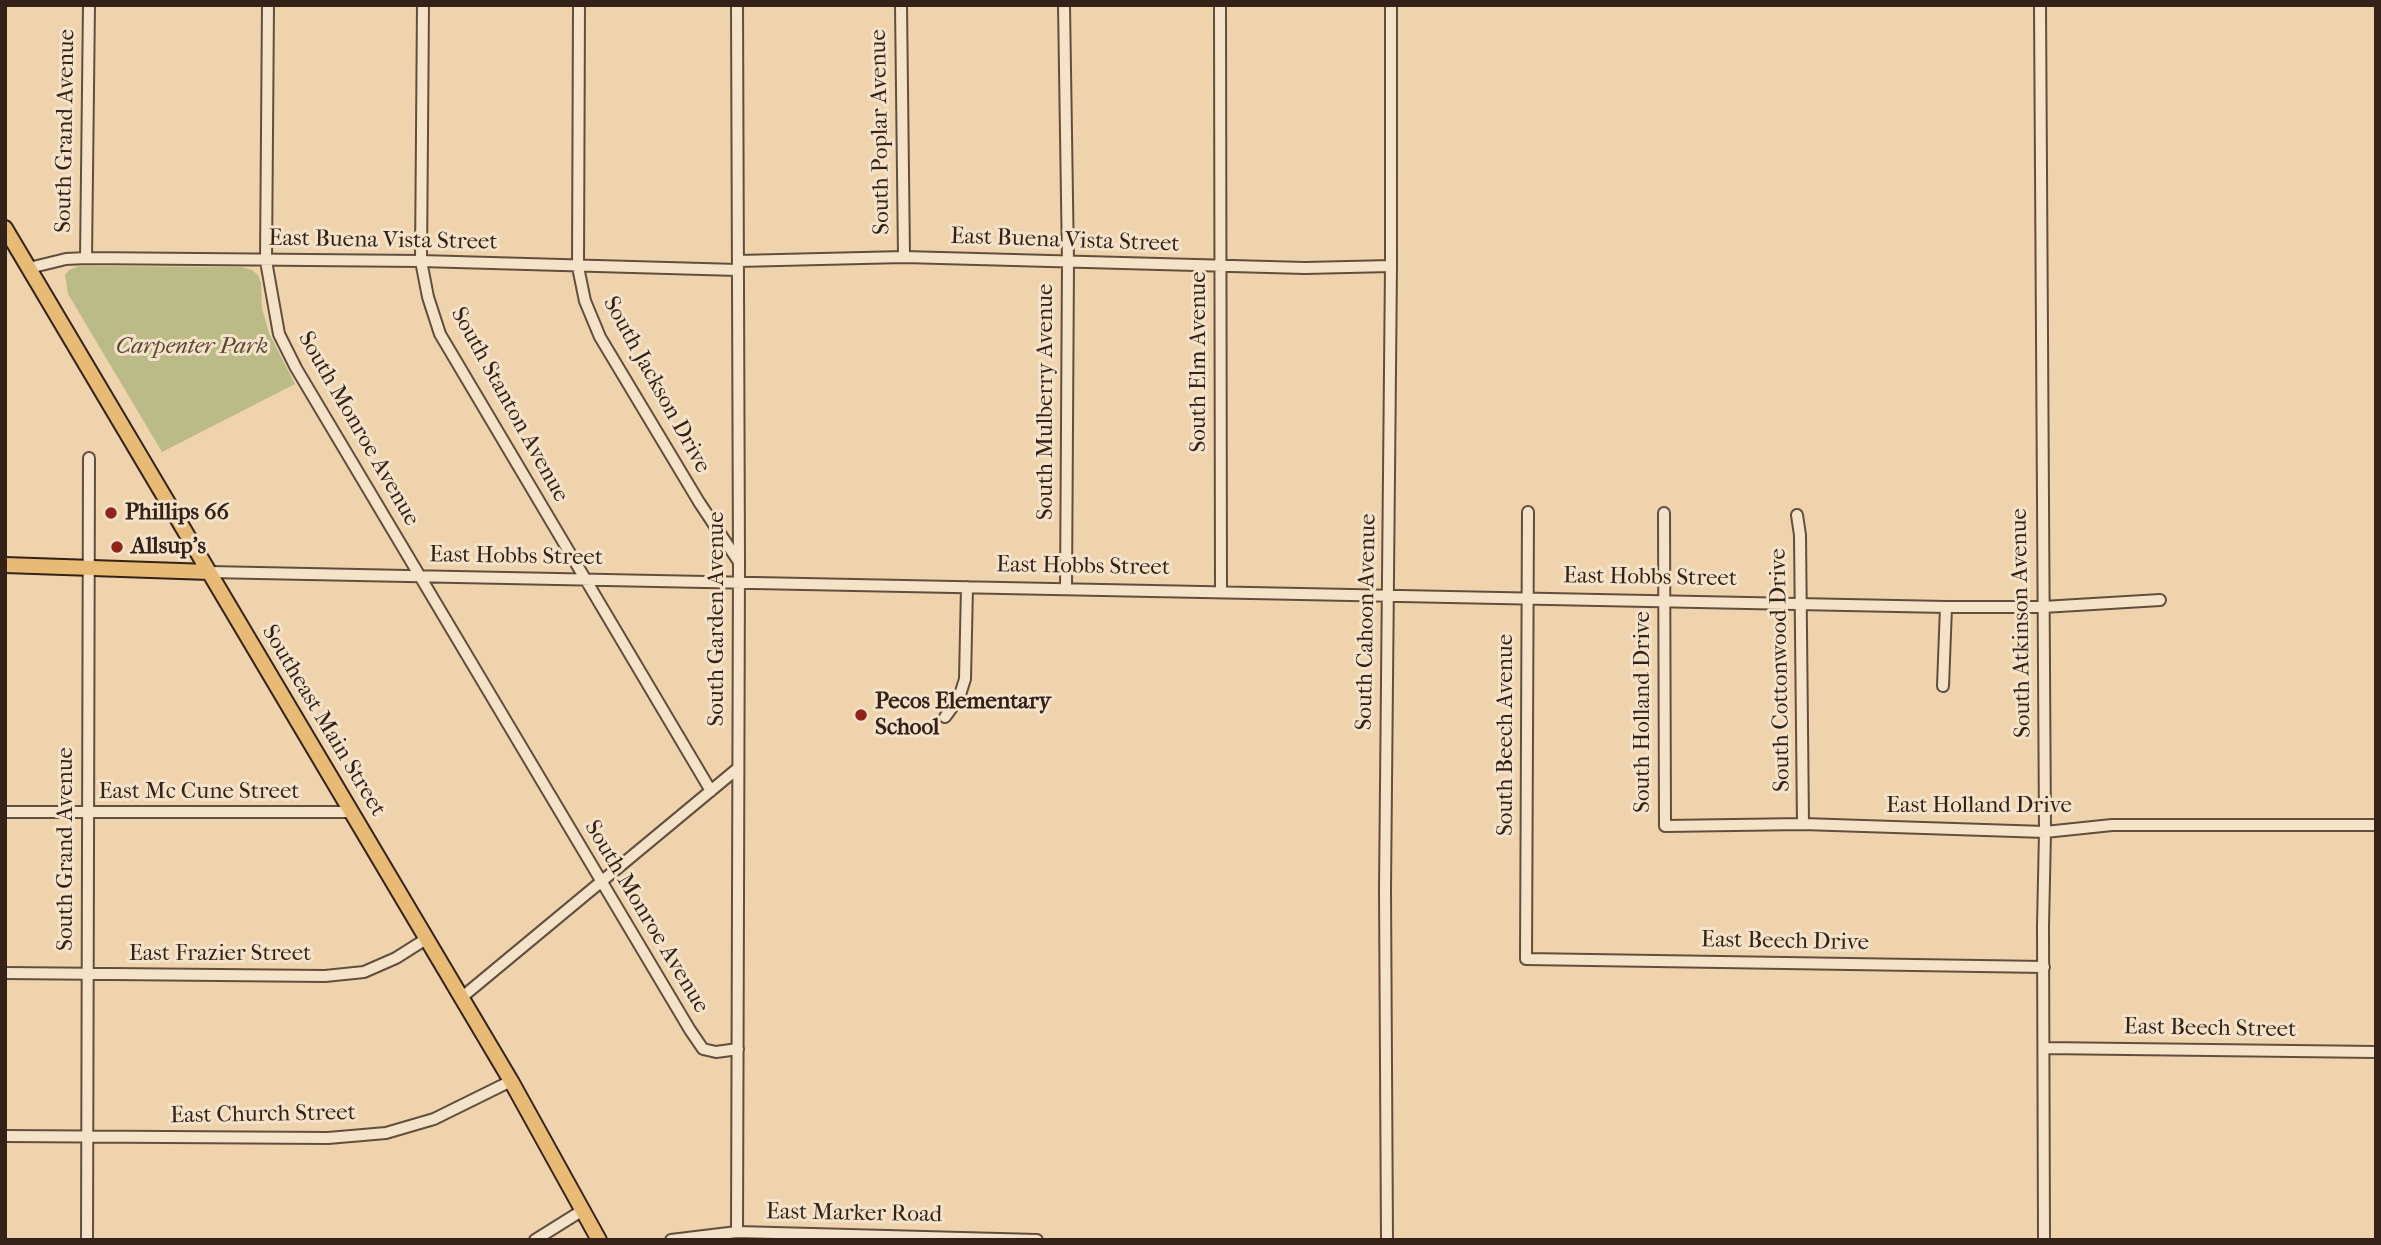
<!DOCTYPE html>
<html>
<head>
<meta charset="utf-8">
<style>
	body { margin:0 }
	#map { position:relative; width:2381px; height:1245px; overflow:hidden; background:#eed3ac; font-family:"IM FELL French Canon",serif }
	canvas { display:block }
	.frame { position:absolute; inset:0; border:7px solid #342118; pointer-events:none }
</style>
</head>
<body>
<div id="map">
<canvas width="2381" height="1245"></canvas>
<div class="frame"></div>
</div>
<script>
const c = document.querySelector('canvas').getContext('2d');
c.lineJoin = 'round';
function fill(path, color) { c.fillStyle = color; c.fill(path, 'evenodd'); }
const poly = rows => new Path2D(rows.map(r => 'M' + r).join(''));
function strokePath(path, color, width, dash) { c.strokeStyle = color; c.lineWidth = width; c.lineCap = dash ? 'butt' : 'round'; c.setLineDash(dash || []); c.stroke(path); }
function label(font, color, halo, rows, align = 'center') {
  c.font = font + ' "IM FELL French Canon",serif'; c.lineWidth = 6; c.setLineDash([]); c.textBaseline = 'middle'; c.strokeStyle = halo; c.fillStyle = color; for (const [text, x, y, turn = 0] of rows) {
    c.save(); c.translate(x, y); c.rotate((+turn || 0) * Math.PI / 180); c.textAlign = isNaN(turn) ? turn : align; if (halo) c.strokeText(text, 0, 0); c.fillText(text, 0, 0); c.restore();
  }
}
fill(poly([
	[79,266,242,267,252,270,258,275,261,283,262,308,269,333,295,384,162,452,68,294,65,275,69,270]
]), '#bbbb87');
const minor = poly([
	[268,5,266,261,279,334,296,368,690,1030,703,1049,716,1052,738,1049],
	[423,5,421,261,428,297,440,334,711,791],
	[579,5,578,267,585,301,600,337,699,502,739,562],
	[901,5,904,257],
	[1064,5,1068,262,1066,589],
	[1220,5,1221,592],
	[2040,5,2045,832,2043,926,2044,1240],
	[86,258,89,5],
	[738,261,904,257,1305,268,1391,266],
	[29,268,66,259,86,258,421,261,738,270],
	[1528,512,1526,959,2044,967],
	[1664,513,1665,826,1803,824,2045,832,2112,825,2376,825],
	[1797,515,1800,535,1803,824],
	[209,572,1946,607,2043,607,2160,600],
	[1943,686,1946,607],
	[945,717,959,698,965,679,967,587],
	[5,812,351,812],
	[5,973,325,976,364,972,396,958,426,939],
	[461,998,737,769],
	[2044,1048,2376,1052],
	[5,1136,328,1138,386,1133,434,1119,511,1081],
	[737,1232,739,562,737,5],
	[87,1240,89,458],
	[535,1240,583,1210],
	[671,1240,737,1232,1037,1240],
	[1387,1240,1385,889,1391,266,1391,5]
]);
const major = poly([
	[5,228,511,1081,599,1240],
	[5,565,209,572]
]);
strokePath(minor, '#624e3d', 14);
strokePath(major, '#342118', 18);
strokePath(minor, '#f4e2c9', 10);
strokePath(major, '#e7ba76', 14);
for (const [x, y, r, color] of [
	[111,513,7,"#8f2418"],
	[117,547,7,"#8f2418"],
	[861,715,7,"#8f2418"]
]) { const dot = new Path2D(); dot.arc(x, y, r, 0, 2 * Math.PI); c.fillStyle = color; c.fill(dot); strokePath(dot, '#f4e2c9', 2.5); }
label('23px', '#342118', '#f4e2c9', [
	["South Grand Avenue",66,131,-89],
	["South Poplar Avenue",881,132,-91],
	["East Buena Vista Street",383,241,1],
	["East Buena Vista Street",1065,241,2],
	["South Elm Avenue",1199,362,-90],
	["South Jackson Drive",656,385,61],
	["South Mulberry Avenue",1046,402,-90],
	["South Stanton Avenue",509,405,61],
	["South Monroe Avenue",358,429,60],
	["East Hobbs Street",516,557,1],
	["East Hobbs Street",1083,567,1],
	["East Hobbs Street",1650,578,1],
	["South Garden Avenue",717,619,-90],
	["South Cahoon Avenue",1367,622,-89],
	["South Atkinson Avenue",2022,623,-91],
	["South Cottonwood Drive",1781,670,-91],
	["South Holland Drive",1643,712,-90],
	["Southeast Main Street",323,721,59],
	["South Beech Avenue",1506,735,-90],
	["East Mc Cune Street",199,792],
	["East Holland Drive",1979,806],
	["South Grand Avenue",66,849,-90],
	["South Monroe Avenue",646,917,59],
	["East Beech Drive",1785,942,1],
	["East Frazier Street",220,954],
	["East Beech Street",2210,1029,1],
	["East Church Street",263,1115,-1],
	["East Marker Road",854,1214,1]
]);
label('italic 23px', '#564834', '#f4e2c9', [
	["Carpenter Park",192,347]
]);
label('bold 23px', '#342118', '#f4e2c9', [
	["Phillips 66",125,513],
	["Allsup's",131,547],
	["Pecos Elementary",875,702],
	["School",875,728]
], 'left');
</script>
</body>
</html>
